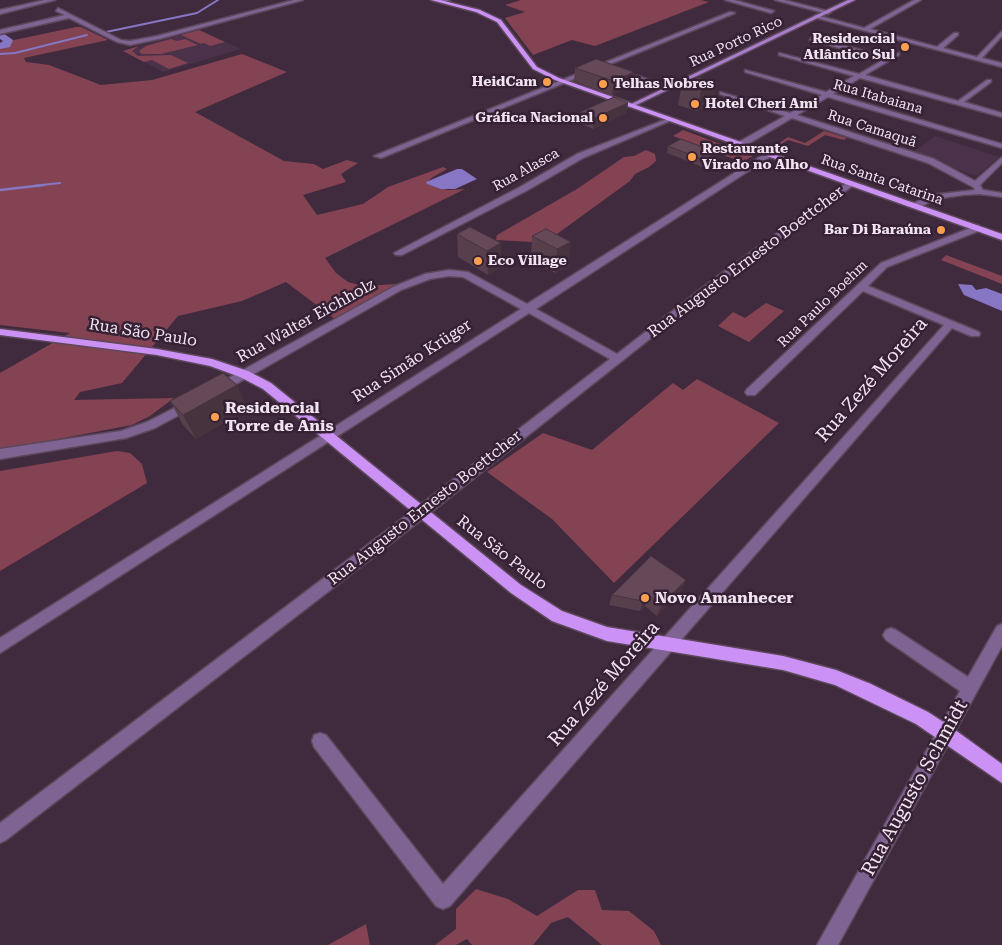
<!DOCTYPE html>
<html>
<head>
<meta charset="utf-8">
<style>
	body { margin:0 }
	canvas { display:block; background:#402a3e }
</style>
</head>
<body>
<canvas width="1002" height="945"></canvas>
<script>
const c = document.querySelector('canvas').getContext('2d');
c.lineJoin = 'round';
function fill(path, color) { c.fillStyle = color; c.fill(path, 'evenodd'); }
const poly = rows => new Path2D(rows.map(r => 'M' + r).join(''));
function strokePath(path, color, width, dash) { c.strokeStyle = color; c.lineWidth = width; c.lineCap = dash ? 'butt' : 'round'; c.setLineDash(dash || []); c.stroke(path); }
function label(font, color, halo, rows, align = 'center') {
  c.font = font + ' "Roboto Serif",serif'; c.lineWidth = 5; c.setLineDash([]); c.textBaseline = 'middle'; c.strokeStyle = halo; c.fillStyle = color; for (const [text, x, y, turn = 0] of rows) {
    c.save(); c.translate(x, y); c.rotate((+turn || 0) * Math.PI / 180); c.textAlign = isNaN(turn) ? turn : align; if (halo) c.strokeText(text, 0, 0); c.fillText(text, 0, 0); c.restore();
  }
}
fill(poly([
	[199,30,241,49,163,72,123,51],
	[935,136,999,157,976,176,912,153]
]), '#4b314a');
fill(poly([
	[521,0,701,0,709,2,595,46,572,40,533,55,505,18,525,12,505,5],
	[76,27,81,27,108,40,24,58,26,62,49,65,101,85,152,80,242,54,287,72,195,112,284,161,314,164,323,169,347,160,358,163,341,174,346,182,303,195,317,215,363,204,388,187,443,167,447,169,433,177,427,182,427,184,448,190,465,189,325,258,336,273,348,282,363,286,398,284,335,319,286,282,242,301,178,316,122,383,80,392,74,400,174,398,150,416,132,425,0,450,0,373,70,333,0,325,0,43],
	[199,30,225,42,210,46,204,43,201,44,181,35],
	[171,39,177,41,185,39,198,45,161,54,142,54,139,51,146,46],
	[139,46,132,51,138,56,171,55,188,63,169,69,152,60,144,62,123,51],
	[683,130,753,156,725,172,734,159,673,136],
	[824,131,847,138,844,140,825,135,808,146,788,140,777,147,786,151,771,152,767,151,788,137,805,143],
	[646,150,655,154,656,161,649,167,635,174,630,181,557,234,532,242,496,240,497,235,577,189,624,157,634,156],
	[946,255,1002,276,1002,284,941,260],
	[766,303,784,311,749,342,718,326,733,312,745,318],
	[697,379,779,423,614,583,552,519,487,472,543,433,592,450,673,383,683,390],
	[117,451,130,453,142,464,147,483,0,571,0,471],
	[476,889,508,899,537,916,578,890,595,890,602,910,629,911,654,931,661,945,602,945,568,917,551,923,533,945,472,945,467,939,456,945,435,945,456,929,456,909],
	[366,924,370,945,328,945]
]), '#834353');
fill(poly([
	[457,169,462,169,477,179,455,189,441,189,427,184,426,182],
	[958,284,972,285,976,290,986,288,1002,294,1002,311,964,295]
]), '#8776c4');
strokePath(poly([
	[106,32,197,13,218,0],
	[0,54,15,53,87,35],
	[33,186,60,183]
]), '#8776c4', 2);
strokePath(poly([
	[0,190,44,185]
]), '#8776c4', 2.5);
fill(poly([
	[0,31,13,40,10,47,0,49,0,43,3,41,0,39,0,31]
]), '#8776c4');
const street = poly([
	[45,0,55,0,0,14,0,10,45,0],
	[294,0,303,0,159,39,130,45,117,42,69,18,0,34,0,30,65,15,56,11,58,8,121,40,130,41,157,36,294,0],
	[440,0,450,0,442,3,440,0],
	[725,0,734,0,774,11,771,13,725,0],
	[775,0,784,0,831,12,828,14,775,0],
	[914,0,921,0,870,29,937,47,954,33,958,33,958,35,943,48,977,57,1002,31,1002,36,982,58,1002,63,1002,67,813,17,816,15,864,28,914,0],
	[730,12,735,13,381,158,374,156,730,12],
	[812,37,887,57,899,53,899,55,865,75,958,101,987,80,991,80,991,82,964,102,1002,113,1002,117,860,78,833,94,1002,144,1002,148,828,97,797,115,934,159,975,181,1002,157,1002,163,980,185,983,190,1002,193,1002,197,980,194,963,195,936,199,918,208,912,208,912,204,931,195,975,190,973,187,928,163,792,118,743,147,737,147,737,143,785,116,720,94,720,92,790,113,822,95,745,72,745,70,826,92,854,76,779,55,779,53,859,74,883,60,810,40,812,37],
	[634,76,638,76,671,88,666,89,634,78,634,76],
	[667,119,672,120,583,158,526,191,402,255,396,255,394,253,520,187,577,154,667,119],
	[766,153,773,155,536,309,617,354,718,276,848,182,855,184,724,280,425,517,6,840,0,843,0,823,415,509,610,359,529,313,0,653,0,638,521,309,463,277,449,276,430,279,401,290,222,392,214,392,212,389,214,386,395,286,425,274,449,270,468,272,527,304,766,153],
	[978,225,982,228,981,230,887,267,868,286,979,332,980,334,979,336,971,336,952,328,450,906,443,909,436,906,314,747,312,741,314,735,320,733,326,735,443,884,944,325,863,291,755,395,747,395,745,392,747,389,881,263,978,225],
	[190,400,194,401,196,404,194,407,155,428,126,438,0,459,0,449,121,431,147,422,190,400],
	[1002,624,1002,646,838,945,817,945,960,691,886,640,883,635,886,630,891,628,896,630,968,677,997,626,1002,624]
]);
const secondary = poly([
	[848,0,855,0,632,107,627,106,848,0]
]);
const primary = poly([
	[431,0,440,0,480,10,501,20,537,67,559,78,1002,234,1002,240,555,80,533,69,497,22,476,12,431,0],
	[0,329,157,349,212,359,248,371,271,383,521,585,562,611,607,627,783,656,836,670,871,684,928,712,951,727,1002,764,1002,783,916,724,835,685,783,670,607,641,552,621,511,593,263,389,240,377,210,366,157,355,0,335,0,329]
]);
strokePath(street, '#5c485a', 3);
strokePath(secondary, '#5c485a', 3);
strokePath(primary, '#5c485a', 3);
fill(street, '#7f6393');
fill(secondary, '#aa7dca');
fill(primary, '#cc91f4');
fill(poly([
	[575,68,634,72,632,86,612,95,574,81],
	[717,83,712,103,697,111,678,105,682,84],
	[628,103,626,113,593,129,579,123,580,112],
	[668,146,715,160,702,167,667,153],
	[470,227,501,267,488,275,458,257,457,234],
	[546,229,569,265,555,273,531,260,532,236],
	[237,385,247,409,196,439,183,425,170,401],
	[686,580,681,591,657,616,645,606,640,611,609,605,612,595]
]), '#583f4c');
fill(poly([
	[634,72,632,86,612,95,614,81],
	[717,83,712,103,697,111,701,90],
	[628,103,626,113,593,129,594,118],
	[716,152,715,160,702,167,704,160],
	[571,242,569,265,555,273,557,249],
	[501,243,501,267,488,275,487,251],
	[237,385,247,409,196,439,183,415],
	[686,580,681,591,657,616,661,605],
	[649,595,645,606,640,611,643,601]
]), '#47333e');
const building = poly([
	[596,59,634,72,614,81,575,68,596,59],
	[698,77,717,83,701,90,682,84,698,77],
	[614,97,628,103,594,118,580,112,614,97],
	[681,139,716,152,704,160,668,146,681,139],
	[470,227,501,243,487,251,457,234,470,227],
	[546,229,571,242,557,249,532,236,546,229],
	[223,373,237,385,183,415,170,401,223,373],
	[651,556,686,580,661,605,649,595,643,601,612,595,651,556]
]);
fill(building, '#664958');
strokePath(building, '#47333e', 1);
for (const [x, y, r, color] of [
	[905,47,5,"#fa9f4f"],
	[547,82,5,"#fa9f4f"],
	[603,84,5,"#fa9f4f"],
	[695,104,5,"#fa9f4f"],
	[603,118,5,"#fa9f4f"],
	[692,157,5,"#fa9f4f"],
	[941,230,5,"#fa9f4f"],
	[478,261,5,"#fa9f4f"],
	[215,417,5,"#fa9f4f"],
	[645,598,5,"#fa9f4f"]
]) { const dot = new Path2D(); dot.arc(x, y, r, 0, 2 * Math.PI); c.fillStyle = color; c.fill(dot); strokePath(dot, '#352034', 2); }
label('bold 14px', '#f1e3f0', '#352034', [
	["Residencial",895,39],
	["Atlântico Sul",895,55],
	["HeidCam",537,82],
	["Telhas Nobres",613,84,"left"],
	["Hotel Cheri Ami",705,104,"left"],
	["Gráfica Nacional",593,118],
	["Restaurante",702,149,"left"],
	["Virado no Alho",702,165,"left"],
	["Bar Di Baraúna",931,230],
	["Eco Village",488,261,"left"]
], 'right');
label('14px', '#f1e3f0', '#352034', [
	["Rua Porto Rico",736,42,-25],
	["Rua Itabaiana",878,97,16],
	["Rua Camaquã",872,129,18],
	["Rua Alasca",526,170,-29],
	["Rua Santa Catarina",882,180,19],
	["Rua Paulo Boehm",823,304,-44]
]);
label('16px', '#f1e3f0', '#352034', [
	["Rua Augusto Ernesto Boettcher",746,262,-37],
	["Rua Walter Eichholz",306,321,-29],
	["Rua São Paulo",143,333,9],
	["Rua Simão Krüger",412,361,-33],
	["Rua Augusto Ernesto Boettcher",425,508,-38],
	["Rua São Paulo",502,553,38]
]);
label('bold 16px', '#f1e3f0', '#352034', [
	["Residencial",225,408],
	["Torre de Anis",225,426],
	["Novo Amanhecer",655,598]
], 'left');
label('19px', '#f1e3f0', '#352034', [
	["Rua Zezé Moreira",872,380,-49],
	["Rua Zezé Moreira",604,684,-49],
	["Rua Augusto Schmidt",915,788,-61]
]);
</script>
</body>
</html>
